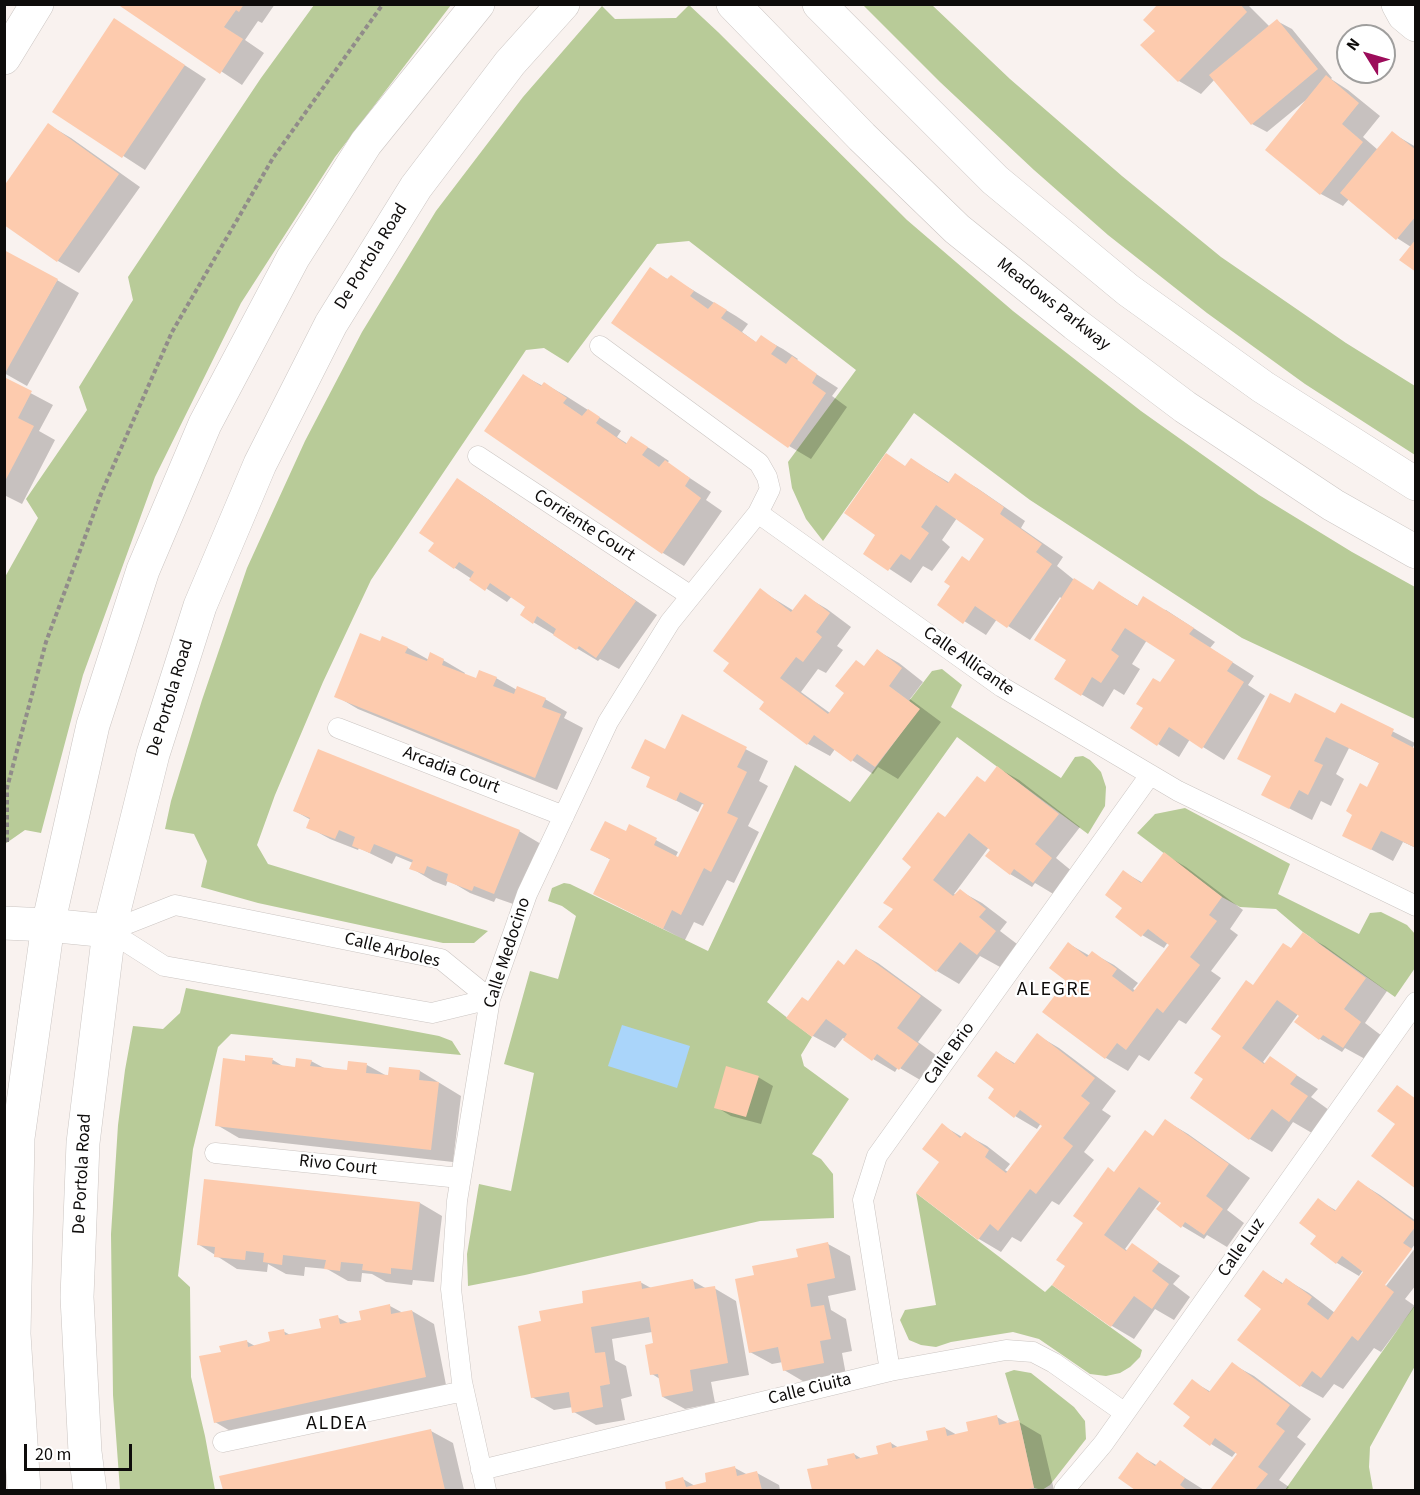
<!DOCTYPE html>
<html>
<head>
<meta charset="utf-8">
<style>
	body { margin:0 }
	#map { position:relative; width:1420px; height:1495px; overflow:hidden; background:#f9f2ef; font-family:"Source Sans 3",sans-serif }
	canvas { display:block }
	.frame { position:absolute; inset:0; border:6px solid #0e0c0b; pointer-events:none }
	.north { position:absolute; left:1336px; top:24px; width:60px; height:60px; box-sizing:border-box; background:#fff; border:2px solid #9f9e9d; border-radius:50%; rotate:307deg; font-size:16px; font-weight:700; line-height:24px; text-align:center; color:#0e0c0b }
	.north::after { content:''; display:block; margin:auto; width:21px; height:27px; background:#9c0c5a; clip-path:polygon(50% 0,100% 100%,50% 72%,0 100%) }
	.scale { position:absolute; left:24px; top:1444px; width:108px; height:27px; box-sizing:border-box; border:3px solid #0e0c0b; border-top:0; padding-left:8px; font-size:18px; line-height:21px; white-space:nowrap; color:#0e0c0b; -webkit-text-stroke:4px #fff; paint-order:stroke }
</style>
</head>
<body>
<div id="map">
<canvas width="1420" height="1495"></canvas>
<div class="frame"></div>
<div class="north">N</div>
<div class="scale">20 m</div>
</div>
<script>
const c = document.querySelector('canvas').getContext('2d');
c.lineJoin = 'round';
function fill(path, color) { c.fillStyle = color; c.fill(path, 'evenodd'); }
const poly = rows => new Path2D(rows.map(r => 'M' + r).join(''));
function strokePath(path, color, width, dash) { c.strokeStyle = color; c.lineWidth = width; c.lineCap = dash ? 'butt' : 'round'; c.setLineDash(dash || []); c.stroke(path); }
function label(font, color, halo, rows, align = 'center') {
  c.font = font + ' "Source Sans 3",sans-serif'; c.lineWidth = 4.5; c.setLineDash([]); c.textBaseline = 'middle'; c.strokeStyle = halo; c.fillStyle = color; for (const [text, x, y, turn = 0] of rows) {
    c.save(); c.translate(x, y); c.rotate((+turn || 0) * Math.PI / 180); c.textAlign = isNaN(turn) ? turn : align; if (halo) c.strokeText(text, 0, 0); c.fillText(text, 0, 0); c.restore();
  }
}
fill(poly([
	[314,5,451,5,335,157,241,303,155,477,83,675,41,833,25,830,5,844,5,577,38,518,26,499,87,410,79,387,133,300,128,277,261,78],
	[689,5,718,32,907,220,1013,311,1141,411,1259,495,1352,552,1415,587,1415,719,1242,638,1030,500,914,413,823,541,806,519,792,488,788,462,856,370,689,241,657,244,568,363,544,348,526,350,371,580,323,682,275,795,257,845,268,864,488,931,474,943,443,943,258,903,201,887,207,861,194,834,165,829,171,801,202,700,247,568,305,441,362,332,436,211,523,97,602,6,615,19,676,18],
	[863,5,932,5,1010,79,1122,176,1221,257,1346,343,1415,386,1415,455,1305,384,1207,313,1108,235,1034,170,940,82],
	[942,669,962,685,951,707,1061,778,1075,757,1083,756,1090,760,1101,772,1106,787,1105,806,1088,834,957,737,767,1002,812,1037,801,1055,804,1066,849,1099,812,1154,821,1159,833,1174,834,1218,760,1221,525,1275,468,1286,467,1254,479,1184,511,1191,534,1073,504,1064,530,971,558,979,576,916,562,906,548,901,552,888,564,883,570,884,708,951,795,765,850,802,919,709,909,701,932,671],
	[1185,808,1290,864,1278,894,1359,934,1370,913,1381,912,1407,925,1415,934,1415,968,1395,997,1303,932,1276,909,1240,907,1222,897,1137,833,1155,814],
	[186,988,439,1036,452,1041,461,1055,231,1034,218,1047,193,1149,178,1276,190,1287,191,1377,205,1436,215,1490,120,1490,113,1395,111,1234,118,1125,125,1070,133,1026,163,1029,180,1013],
	[916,1193,1045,1292,1052,1285,1142,1350,1140,1357,1130,1367,1120,1373,1106,1376,1090,1374,1039,1339,1013,1332,951,1342,936,1347,921,1345,909,1340,900,1320,905,1310,936,1305],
	[1415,1305,1415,1366,1370,1447,1369,1467,1373,1490,1285,1490],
	[1014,1370,1031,1373,1074,1407,1085,1421,1086,1439,1050,1485,1042,1490,1034,1488,1019,1420,1005,1373]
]), '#b8cb98');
fill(poly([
	[622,1025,690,1046,677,1088,608,1066]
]), '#aad5fa');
fill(poly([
	[119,4,275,4,262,23,258,21,245,40,264,53,242,85],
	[1160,4,1247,4,1270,27,1277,21,1292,29,1332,78,1331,79,1348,90,1380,116,1363,137,1378,150,1392,133,1416,147,1416,270,1411,247,1397,238,1349,199,1343,206,1321,194,1267,150,1306,100,1267,132,1252,124,1215,79,1201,94,1179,81,1142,45,1157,31],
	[115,20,206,79,145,170,54,111],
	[49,125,71,138,140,187,79,273,58,261],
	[650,269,669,280,671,277,736,316,748,324,742,332,757,343,761,337,783,349,798,359,796,361,838,388,832,396,847,407,811,459,789,446],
	[57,280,79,293,27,386,4,373],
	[524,376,543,386,545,384,566,396,621,431,617,437,628,444,632,438,654,451,669,461,667,463,711,492,706,500,722,511,684,566,663,553,486,430],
	[4,379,53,405,39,431,55,440,22,504,4,495],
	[887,455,906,467,912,460,950,483,955,475,977,488,1025,521,1021,528,1063,557,1057,566,1073,579,1094,591,1099,583,1138,606,1166,610,1215,642,1210,648,1254,676,1248,685,1265,696,1224,760,1190,739,1179,757,1158,744,1161,684,1177,659,1147,640,1132,664,1140,669,1124,695,1114,689,1103,707,1081,694,1068,660,1062,599,1060,597,1030,640,997,619,986,635,939,605,986,538,957,518,942,540,950,547,932,571,923,566,911,583,865,553,877,535],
	[457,480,479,493,657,615,619,669,600,659,598,661,533,622,527,606,512,596,507,602,455,568,436,543],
	[760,590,794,611,805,596,827,609,851,627,837,646,843,650,826,673,818,669,801,692,830,713,878,651,899,663,923,682,910,699,941,722,898,779,878,767,873,774,835,749,830,756,808,744,766,702,731,663],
	[383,638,408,648,429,660,443,660,465,673,464,675,477,680,496,678,517,690,545,699,567,712,564,718,583,728,557,790,358,709,336,696,381,643],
	[1290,705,1336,715,1342,705,1415,743,1412,749,1416,750,1416,848,1403,842,1393,861,1344,835,1381,764,1349,748,1336,774,1344,779,1331,806,1321,801,1312,820,1263,795,1272,777],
	[683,716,768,761,759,781,768,786,748,826,759,832,734,883,727,880,703,926,694,922,685,940,595,894,611,860,592,849,627,833,630,826,678,852,675,858,678,859,705,805,702,804,698,812,648,786],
	[998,768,1019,780,1080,827,1056,858,1073,872,1055,895,1035,883,1032,887,1010,874,989,847,954,894,956,895,960,891,982,903,1007,922,1000,931,1017,944,1000,967,980,956,959,984,937,971,880,927,895,909,913,867,946,818,986,783],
	[295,811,519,831,541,844,516,905,496,898,494,902,470,893,448,880,446,886,433,881,411,868,413,863,396,856,392,864,359,848,358,850,330,839,308,827,311,820],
	[1164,854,1186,867,1243,910,1230,929,1238,935,1211,971,1221,978,1186,1024,1179,1020,1149,1061,1139,1055,1128,1071,1106,1058,1045,1012,1068,981,1069,944,1090,956,1092,953,1114,965,1138,983,1133,989,1136,991,1171,944,1168,942,1164,948,1142,935,1124,908,1124,872,1143,883],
	[1303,934,1325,946,1387,991,1365,1023,1382,1036,1365,1059,1345,1048,1342,1052,1320,1039,1296,1022,1301,1016,1298,1014,1263,1062,1266,1064,1270,1058,1318,1089,1311,1097,1329,1110,1312,1133,1293,1122,1272,1152,1250,1139,1192,1097,1205,1079,1223,1035,1253,986,1292,950],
	[856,951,878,963,942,1010,918,1042,940,1058,922,1081,898,1067,895,1072,873,1059,843,1038,835,1048,813,1036,809,1002,845,966],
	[1037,1035,1059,1048,1116,1091,1102,1110,1111,1116,1084,1152,1094,1160,1059,1205,1052,1201,1021,1242,1012,1237,1001,1252,979,1239,918,1193,941,1162,942,1125,962,1137,965,1134,987,1146,1010,1164,1005,1170,1008,1172,1044,1125,1041,1123,1037,1129,1015,1116,997,1089,997,1053,1016,1064],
	[273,1060,286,1068,296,1069,311,1061,326,1069,349,1072,367,1065,387,1076,420,1071,461,1096,453,1162,239,1138,217,1125,246,1062],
	[758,1077,773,1086,761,1124,731,1116,716,1107],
	[1166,1121,1188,1134,1250,1178,1227,1210,1244,1223,1227,1247,1207,1235,1204,1239,1182,1226,1160,1201,1125,1249,1128,1251,1132,1245,1180,1276,1173,1284,1190,1297,1174,1320,1155,1309,1134,1339,1112,1326,1054,1284,1067,1266,1085,1223,1115,1173,1154,1137],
	[1359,1182,1380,1195,1416,1221,1416,1243,1382,1286,1386,1286,1416,1247,1416,1285,1405,1299,1415,1306,1381,1352,1374,1348,1343,1389,1334,1384,1323,1398,1301,1386,1239,1340,1263,1309,1264,1272,1284,1284,1287,1280,1309,1293,1335,1313,1366,1272,1363,1270,1359,1276,1337,1263,1318,1235,1318,1200,1337,1211],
	[420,1203,442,1216,434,1282,413,1280,412,1285,386,1282,372,1274,362,1273,361,1282,348,1281,327,1269,305,1267,304,1276,286,1274,268,1264,267,1272,237,1269,198,1244],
	[828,1244,850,1256,856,1290,828,1296,831,1310,846,1319,852,1351,842,1353,846,1375,806,1383,784,1370,783,1362,772,1364,750,1352,756,1277],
	[693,1281,707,1289,714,1288,736,1301,749,1375,711,1382,715,1403,685,1409,663,1397,660,1379,652,1374,654,1344,652,1332,612,1339,615,1360,626,1366,632,1396,621,1399,625,1420,596,1425,574,1412,573,1407,554,1410,532,1397,543,1323,640,1282,651,1288],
	[390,1306,403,1313,412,1311,434,1324,447,1390,237,1435,215,1422,222,1353,246,1341,255,1346,272,1342,283,1331,292,1336,322,1329,337,1317,350,1324,363,1321],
	[1232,1364,1254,1376,1311,1419,1297,1437,1306,1444,1279,1480,1289,1487,1286,1490,1211,1490,1239,1454,1236,1452,1232,1457,1211,1444,1192,1417,1192,1381,1211,1392],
	[997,1417,1009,1424,1019,1422,1041,1435,1054,1490,813,1490,809,1471,830,1466,854,1454,862,1459,880,1455,891,1443,899,1448,930,1441,945,1428,957,1435,970,1432],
	[431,1431,453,1443,464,1490,224,1490,221,1477],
	[1137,1454,1158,1466,1160,1462,1204,1490,1137,1490,1120,1477],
	[735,1468,748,1475,757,1473,779,1485,780,1490,668,1490,666,1483,683,1479,695,1486,708,1483]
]), '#0003');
fill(poly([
	[117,4,244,4,239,12,236,10,224,27,243,39,220,74],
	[1158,4,1240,4,1247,12,1178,82,1140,45,1155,31,1143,20],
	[114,18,185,65,122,158,52,112],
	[1277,19,1318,69,1251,125,1209,75],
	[1326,75,1359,103,1342,124,1363,142,1320,195,1265,150],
	[48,123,119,174,57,262,4,225,4,186],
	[1392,131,1416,150,1416,216,1396,240,1340,193],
	[1416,239,1416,272,1399,260],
	[4,250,58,279,4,375],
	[650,267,667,279,671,275,694,291,690,296,708,309,714,302,727,310,721,318,756,342,761,335,777,346,771,354,786,364,792,356,817,374,812,383,826,393,788,448,611,323],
	[523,374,541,386,544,382,567,398,563,403,582,416,588,409,600,417,596,423,626,444,631,436,648,447,642,455,659,467,665,460,690,478,685,486,701,498,662,554,484,431],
	[4,377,32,391,18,418,34,426,4,483],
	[886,453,905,466,911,458,948,483,955,473,1004,507,1000,514,1042,544,1036,552,1052,564,1007,628,975,606,963,624,937,605,950,586,944,582,962,556,969,561,984,539,936,505,921,527,929,533,910,560,901,554,888,571,863,554,875,535,844,513],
	[457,478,636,601,596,658,579,646,576,650,553,635,556,629,537,616,533,624,520,615,525,607,490,583,485,591,469,580,474,572,459,562,454,569,428,551,434,543,419,533],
	[1074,578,1093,590,1099,581,1137,606,1143,596,1194,628,1189,634,1233,662,1227,671,1244,682,1202,749,1169,727,1157,746,1130,728,1143,708,1136,704,1153,678,1160,682,1175,660,1125,628,1111,650,1119,656,1101,683,1092,677,1081,696,1054,679,1066,660,1034,640],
	[760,588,791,612,805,594,830,613,816,632,822,637,803,662,796,657,780,678,828,714,844,693,835,686,856,660,864,666,877,649,902,668,889,686,920,709,875,767,857,754,851,762,814,735,807,745,759,709,764,702,723,671,729,663,713,651],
	[360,633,380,641,382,636,408,647,405,653,427,661,430,652,444,659,442,665,476,678,479,670,497,677,493,686,514,694,517,686,546,698,542,707,561,714,535,778,334,697],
	[1270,693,1290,703,1295,693,1335,713,1341,703,1394,729,1391,736,1416,749,1416,848,1381,831,1371,850,1342,836,1352,815,1346,811,1360,783,1367,787,1379,763,1326,737,1314,761,1323,765,1308,795,1299,790,1289,809,1261,795,1271,776,1237,759],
	[682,714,747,747,737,767,747,772,727,813,738,818,711,872,704,868,681,915,672,910,663,929,593,894,610,859,590,850,605,821,626,831,629,824,657,838,654,845,678,857,704,804,680,792,676,801,646,787,650,777,631,768,645,739,665,749],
	[318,749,520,830,494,894,474,886,472,891,446,881,448,874,427,866,424,874,409,869,413,860,374,844,370,853,352,846,355,837,339,830,335,839,306,828,310,818,293,811],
	[997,766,1059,814,1035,844,1052,858,1033,883,1014,869,1010,875,985,856,990,850,969,833,933,880,953,896,960,889,986,909,979,917,996,931,977,955,960,942,936,972,878,927,893,909,883,903,911,867,902,859,938,812,945,817,977,776,985,782],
	[1164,852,1222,897,1209,915,1217,921,1190,957,1200,965,1163,1013,1157,1008,1126,1050,1117,1043,1105,1059,1042,1012,1066,981,1049,968,1068,942,1087,957,1092,951,1117,969,1112,976,1133,992,1169,945,1148,929,1141,937,1115,917,1122,908,1105,895,1123,870,1141,883],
	[1303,932,1366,978,1344,1009,1361,1022,1343,1048,1323,1035,1319,1040,1294,1022,1299,1016,1277,1000,1242,1048,1264,1064,1270,1056,1297,1075,1290,1084,1308,1096,1289,1122,1272,1109,1249,1140,1190,1098,1203,1079,1194,1073,1221,1036,1211,1029,1246,980,1253,985,1283,943,1291,948],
	[856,949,921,996,897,1028,919,1044,899,1070,877,1054,872,1061,843,1040,847,1034,826,1019,812,1037,786,1018,802,997,808,1001,838,960,844,965],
	[1037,1033,1095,1078,1081,1096,1090,1103,1063,1138,1073,1146,1036,1194,1030,1189,998,1231,990,1224,978,1240,916,1193,939,1162,922,1149,942,1123,960,1138,965,1132,989,1150,985,1157,1006,1173,1042,1126,1020,1110,1014,1118,988,1098,994,1089,977,1076,996,1051,1014,1064],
	[245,1055,273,1058,272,1064,295,1067,296,1058,312,1060,310,1066,347,1070,348,1061,367,1063,366,1073,388,1075,389,1067,420,1070,419,1080,439,1082,431,1150,215,1126,223,1058,245,1061],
	[726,1066,759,1076,746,1117,714,1108],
	[1397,1085,1416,1099,1416,1189,1371,1156,1395,1124,1377,1111],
	[1165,1119,1229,1164,1206,1196,1223,1209,1204,1235,1185,1222,1181,1228,1156,1209,1161,1203,1139,1187,1104,1235,1126,1251,1132,1243,1159,1262,1152,1271,1169,1284,1152,1309,1134,1296,1111,1327,1052,1285,1065,1266,1056,1260,1083,1223,1073,1216,1108,1167,1114,1172,1145,1130,1153,1136],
	[204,1179,420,1202,412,1270,391,1268,391,1274,362,1270,363,1264,341,1262,340,1271,324,1269,326,1260,283,1255,282,1265,263,1262,264,1253,246,1251,245,1260,214,1257,215,1247,197,1245],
	[1358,1180,1416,1223,1416,1226,1403,1243,1412,1249,1385,1285,1394,1292,1358,1341,1352,1336,1321,1378,1312,1371,1300,1387,1237,1340,1261,1309,1244,1296,1263,1270,1282,1284,1286,1278,1312,1297,1307,1304,1328,1320,1363,1272,1342,1256,1336,1264,1310,1244,1316,1236,1299,1223,1318,1198,1335,1211],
	[828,1242,835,1278,807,1284,811,1307,824,1305,831,1339,820,1341,824,1363,783,1371,778,1347,749,1353,735,1279,754,1275,752,1266,798,1257,796,1249],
	[693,1279,695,1289,715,1286,728,1363,690,1370,693,1391,662,1397,658,1374,650,1375,645,1345,653,1343,649,1317,591,1327,595,1353,605,1352,610,1384,600,1386,603,1407,572,1413,569,1392,531,1398,518,1326,541,1321,539,1311,583,1303,582,1291,641,1281,642,1289],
	[390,1304,391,1314,412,1310,426,1377,214,1423,199,1356,221,1352,219,1346,247,1340,248,1347,270,1341,268,1332,284,1329,285,1335,321,1328,319,1319,338,1315,340,1324,361,1320,359,1311],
	[1232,1362,1290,1405,1276,1424,1285,1431,1258,1467,1268,1474,1255,1490,1210,1490,1237,1454,1215,1438,1210,1446,1183,1426,1190,1417,1173,1404,1192,1379,1209,1392],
	[997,1415,999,1425,1019,1420,1034,1488,1022,1490,812,1490,807,1469,828,1465,827,1459,854,1453,856,1459,878,1454,876,1446,891,1442,892,1448,928,1440,926,1431,945,1427,947,1436,968,1431,966,1422],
	[431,1429,445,1490,223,1490,219,1476],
	[1137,1452,1155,1466,1160,1460,1185,1478,1180,1485,1187,1490,1135,1490,1118,1478],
	[735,1466,737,1476,757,1471,762,1490,666,1490,665,1482,683,1477,686,1487,706,1482,705,1473]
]), '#fdcbae');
const lane = poly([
	[478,456,691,596],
	[758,513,1002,687,1178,791,1416,906],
	[338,728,564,816],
	[109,931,175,905,441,959,490,999],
	[109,931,164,966,432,1013,490,999],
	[215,1153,460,1178],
	[890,1371,863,1200,877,1156,1150,775],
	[223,1442,464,1391],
	[481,1470,890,1371,1006,1350,1033,1352,1054,1363,1125,1413],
	[486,1490,462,1382,451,1289,457,1201,490,999,527,894,608,722,670,622,758,513,770,489,767,477,759,463,600,346],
	[1064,1490,1103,1444,1416,1002]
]);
const street = poly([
	[1398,4,1404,15,1416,25],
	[4,58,37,4],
	[4,923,48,925,109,931]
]);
const secondary = poly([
	[733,4,862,137,957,229,1075,324,1185,407,1333,505,1416,552],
	[819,4,995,180,1128,290,1263,387,1416,484],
	[24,1490,14,1334,18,1138,48,925,93,725,143,570,205,424,293,258,366,143,478,4],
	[90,1490,85,1452,77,1297,83,1143,109,931,153,754,200,606,260,464,331,324,416,187,510,63,563,4]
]);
strokePath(lane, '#cbc5c2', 21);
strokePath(street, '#cbc5c2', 34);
strokePath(secondary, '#cbc5c2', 34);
strokePath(poly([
	[7,842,7,788,46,642,101,494,172,332,273,158,383,4]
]), '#918c8a', 4, [4.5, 3]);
strokePath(lane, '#fff', 20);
strokePath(street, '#fff', 33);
strokePath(secondary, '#fff', 33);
label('18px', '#0e0c0b', '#fff', [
	["De Portola Road",372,257,-58],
	["Meadows Parkway",1053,305,38],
	["Corriente Court",584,526,33],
	["Calle Allicante",968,662,35],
	["De Portola Road",171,698,-73],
	["Arcadia Court",451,771,21],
	["Calle Arboles",392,951,14],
	["Calle Medocino",508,953,-72],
	["Calle Brio",950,1054,-54],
	["Rivo Court",338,1166,6],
	["De Portola Road",83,1174,-87],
	["Calle Luz",1242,1248,-55],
	["Calle Ciuita",810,1390,-14]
]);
c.letterSpacing = '1.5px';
label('20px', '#0e0c0b', '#fff', [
	["ALEGRE",1054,991],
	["ALDEA",337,1425]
]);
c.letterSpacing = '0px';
</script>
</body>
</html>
